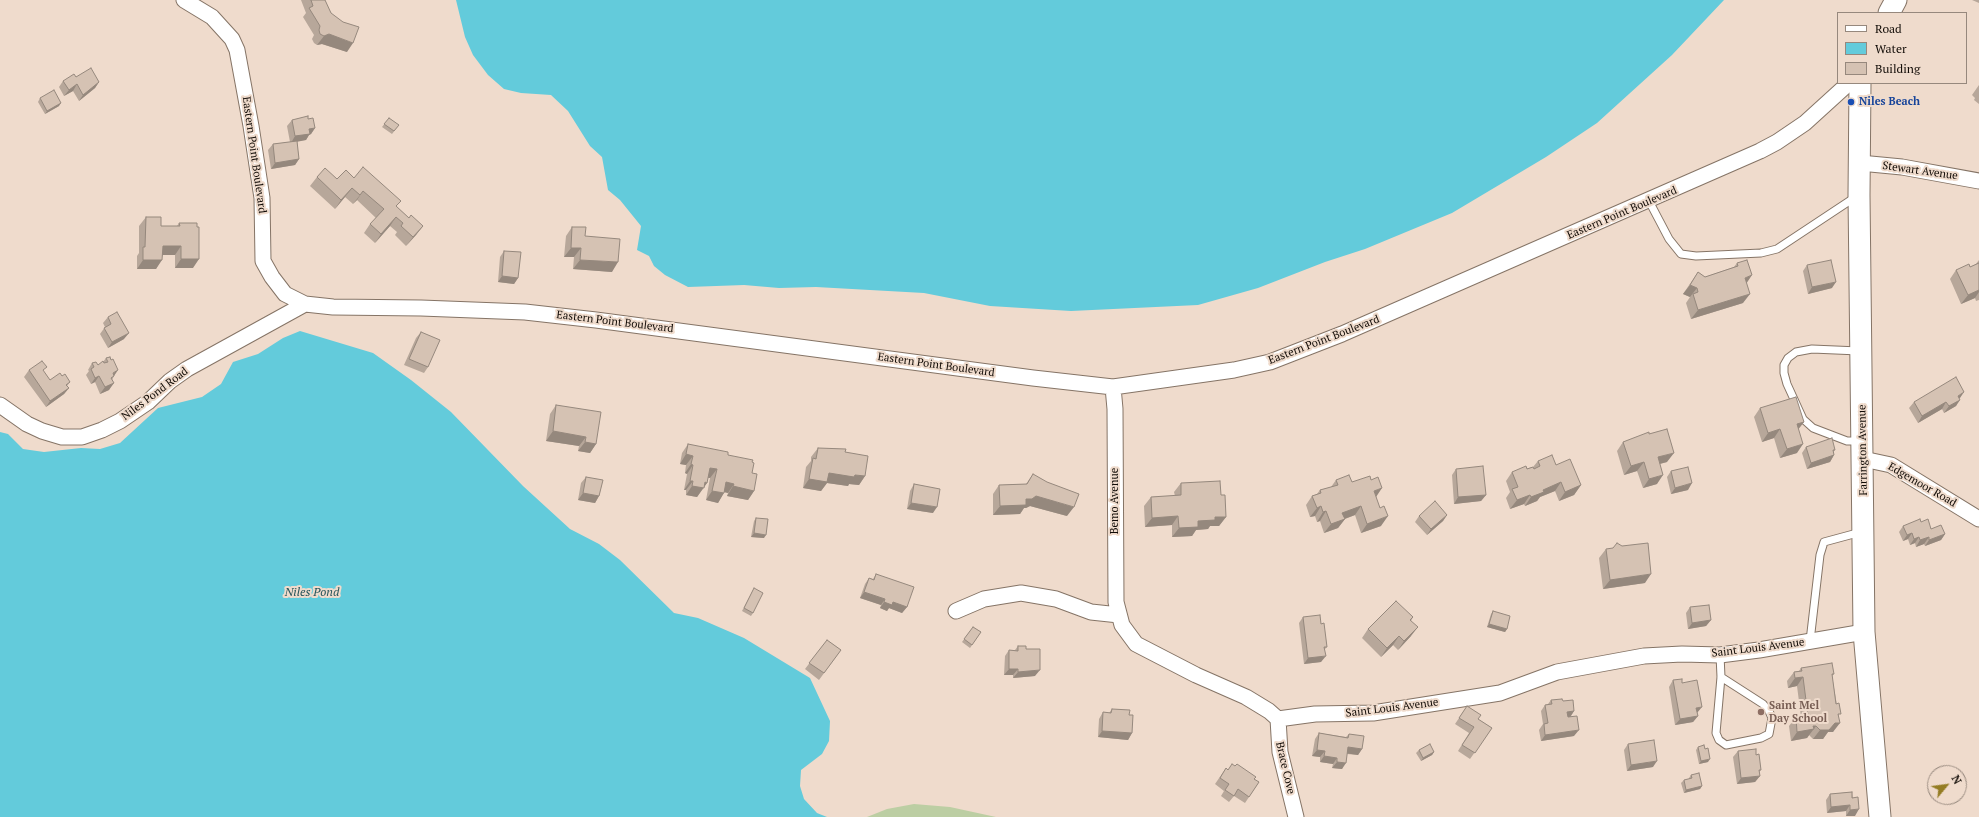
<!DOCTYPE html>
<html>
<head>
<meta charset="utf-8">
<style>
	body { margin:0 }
	#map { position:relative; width:1979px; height:817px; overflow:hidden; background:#efdbcc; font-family:"PT Serif",serif }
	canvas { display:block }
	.legend { position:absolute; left:1837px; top:12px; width:130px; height:72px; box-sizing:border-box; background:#efdbcc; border:1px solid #96887d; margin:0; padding:5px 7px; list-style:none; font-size:12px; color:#110b06 }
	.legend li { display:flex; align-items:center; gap:8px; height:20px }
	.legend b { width:20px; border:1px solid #96887d }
	.north { position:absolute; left:1927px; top:765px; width:40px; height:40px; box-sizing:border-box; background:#efdbcc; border:1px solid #96887d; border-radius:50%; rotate:61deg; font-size:11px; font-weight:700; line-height:16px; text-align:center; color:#110b06 }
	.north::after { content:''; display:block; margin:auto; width:14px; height:18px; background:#947c23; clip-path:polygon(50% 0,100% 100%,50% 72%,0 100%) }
</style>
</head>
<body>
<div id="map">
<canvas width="1979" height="817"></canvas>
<ul class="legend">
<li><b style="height:5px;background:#fff"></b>Road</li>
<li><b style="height:11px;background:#63cbdb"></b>Water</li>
<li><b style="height:11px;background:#d5c2b3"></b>Building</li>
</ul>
<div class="north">N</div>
</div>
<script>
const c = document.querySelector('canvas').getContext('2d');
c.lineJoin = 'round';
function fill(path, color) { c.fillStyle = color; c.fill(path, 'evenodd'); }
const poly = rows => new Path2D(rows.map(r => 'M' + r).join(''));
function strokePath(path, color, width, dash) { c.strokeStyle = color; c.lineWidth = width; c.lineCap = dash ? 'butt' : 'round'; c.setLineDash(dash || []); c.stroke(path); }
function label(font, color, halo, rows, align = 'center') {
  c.font = font + ' "PT Serif",serif'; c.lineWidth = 4; c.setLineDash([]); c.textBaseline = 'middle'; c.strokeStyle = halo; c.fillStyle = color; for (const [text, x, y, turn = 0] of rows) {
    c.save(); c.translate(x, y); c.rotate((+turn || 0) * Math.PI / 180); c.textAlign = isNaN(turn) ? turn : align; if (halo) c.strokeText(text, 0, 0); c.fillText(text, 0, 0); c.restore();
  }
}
fill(poly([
	[914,804,950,807,996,817,867,817,887,809]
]), '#bccea3');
fill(poly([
	[456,0,1724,0,1672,55,1597,123,1546,157,1452,213,1365,249,1325,262,1258,288,1198,305,1071,311,990,306,924,293,816,287,779,288,744,285,688,287,665,275,654,266,649,256,637,250,641,226,620,200,608,190,602,157,590,146,568,111,551,95,521,93,504,89,488,75,473,55,465,37],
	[300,331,373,353,411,380,451,412,523,486,570,529,599,544,620,560,674,613,698,618,744,638,810,678,830,721,829,741,822,754,801,770,800,786,804,799,817,813,827,817,0,817,0,432,8,434,23,449,44,452,81,448,100,449,120,443,158,408,202,397,221,384,233,362,258,354,283,338]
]), '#63cbdb');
const service = poly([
	[1649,201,1669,239,1681,254,1696,256,1761,253,1777,249,1857,196],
	[1859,351,1812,349,1796,352,1788,358,1784,365,1784,373,1787,384,1803,419,1813,428,1847,441,1860,441],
	[1810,641,1820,555,1824,542,1861,532],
	[1720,655,1721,677,1716,733,1719,740,1726,745,1761,738,1769,734,1772,718,1769,711,1763,704,1721,677]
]);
const minor = poly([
	[184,0,212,17,232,39,237,50,251,126,262,198,263,261,272,277,285,294,305,304,333,307,421,308,525,312,596,320,1033,378,1113,387,1234,370,1270,362,1342,334,1760,151,1777,142,1805,123,1849,83],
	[1860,163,1902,167,1979,181],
	[1113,387,1115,409,1116,602,1122,625,1136,644,1196,675,1246,697,1269,711,1278,719],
	[0,405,27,424,42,431,62,437,82,437,102,430,120,421,148,402,170,381,187,369,305,304],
	[1863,459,1891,465,1979,519],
	[956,611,984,599,1021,593,1056,599,1091,612,1119,615],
	[1278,719,1315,714,1373,713,1500,693,1557,672,1644,656,1682,654,1720,655,1759,650,1864,632],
	[1278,719,1280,752,1296,817]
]);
const secondary = poly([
	[1889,13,1896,0],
	[1860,83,1859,195,1864,632,1880,817]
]);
strokePath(service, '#857466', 9);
strokePath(minor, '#857466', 17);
strokePath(secondary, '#857466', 23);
strokePath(service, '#fff', 7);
strokePath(minor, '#fff', 15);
strokePath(secondary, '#fff', 21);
fill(poly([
	[301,0,325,0,347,52,322,44,317,45,314,43,312,39,314,35,303,17,306,13],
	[1972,0,1979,0,1979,3],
	[76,77,99,82,95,88,79,101,73,91,64,96,59,87,63,81],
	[1979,85,1979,104,1974,100,1975,98,1972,95],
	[40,98,59,106,45,114,38,102],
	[389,118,399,125,392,134,382,127],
	[308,119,315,128,311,134,309,135,306,140,297,141,299,159,295,165,271,169,268,150,273,144,290,142,287,126,292,120],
	[317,177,337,179,354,178,397,207,409,218,423,226,416,235,406,246,395,235,397,232,390,226,375,243,364,233,370,224,376,218,357,200,353,204,345,197,335,209,310,186],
	[146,217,161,226,177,226,179,223,193,268,175,268,175,255,163,255,156,269,137,269,137,256,139,253,139,226],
	[572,227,612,272,573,269,574,257,564,257,566,236],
	[504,251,518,278,514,284,498,282,500,257],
	[1979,260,1979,300,1976,301,1975,298,1961,304,1950,279,1956,270,1970,267,1976,264],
	[1737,263,1746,283,1743,303,1691,319,1686,303,1690,297,1683,294,1698,272,1705,277,1734,267],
	[1807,265,1832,288,1808,294,1803,271],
	[108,317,124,339,108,348,100,334,105,327,103,323],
	[421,332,428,367,424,373,404,365,416,338],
	[106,358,114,376,112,380,109,390,100,394,95,382,91,384,86,375,89,371,88,370,92,363,98,365,103,362],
	[29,370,44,372,50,380,62,376,70,382,67,386,69,388,64,394,46,407,24,377],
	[1959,398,1956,406,1944,413,1942,409,1918,423,1909,408,1914,402,1960,398],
	[556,405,596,444,590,453,578,451,579,446,546,441,550,414],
	[1760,408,1804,422,1798,429,1797,453,1780,458,1774,438,1762,442,1754,417],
	[1649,434,1667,462,1660,464,1657,484,1643,488,1637,471,1624,475,1617,451,1623,442],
	[688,444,728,455,752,473,754,491,748,500,727,496,728,493,724,492,718,503,706,500,710,478,708,478,707,483,697,497,686,495,686,490,684,490,687,474,685,473,686,465,680,464,682,453],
	[1806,447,1835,450,1833,452,1834,455,1830,462,1807,469,1802,453],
	[818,448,845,452,865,476,859,485,849,484,848,486,827,483,821,491,803,488,806,467,811,461,811,457],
	[1538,461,1556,465,1581,485,1574,495,1559,501,1555,491,1540,497,1537,501,1525,506,1524,504,1510,509,1506,498,1510,492,1506,481,1512,472,1533,467],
	[1456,469,1486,495,1481,501,1454,504,1452,475],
	[1671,471,1688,490,1671,494,1667,477],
	[1033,474,1067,516,1030,506,1026,508,1024,508,1020,514,993,515,993,494,999,485,1026,484],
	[586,477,599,496,595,503,578,500,581,483],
	[1336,480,1352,482,1376,496,1381,526,1361,533,1355,515,1345,519,1338,528,1324,533,1320,521,1317,522,1315,516,1310,517,1306,505,1312,496,1317,494,1320,490,1331,487],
	[1181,483,1221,495,1226,517,1219,526,1210,526,1208,529,1196,530,1192,536,1172,537,1172,525,1145,527,1144,506,1151,497,1175,496,1174,492],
	[914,484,933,513,907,509,910,491],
	[1447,515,1443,521,1427,535,1415,522,1419,516],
	[756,518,764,538,751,537,754,521],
	[1921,522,1931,529,1945,534,1941,540,1925,546,1924,544,1916,547,1915,543,1910,545,1908,539,1903,541,1899,532,1903,526],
	[1606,549,1645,583,1603,589,1599,558],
	[876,574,907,607,902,613,889,608,887,611,880,608,881,605,860,598,865,584,869,578,873,579],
	[754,588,753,613,751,616,742,611],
	[1690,607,1711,620,1706,626,1688,629,1686,613],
	[1493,611,1507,629,1505,632,1487,627,1491,614],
	[1303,617,1321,624,1327,647,1325,649,1321,662,1304,664,1299,623],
	[1413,617,1411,621,1411,636,1398,650,1393,645,1381,657,1362,638,1368,629],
	[973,627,981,632,970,648,962,642],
	[827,640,841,650,819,680,805,669],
	[1018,646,1026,649,1035,676,1013,678,1013,675,1004,675,1005,656,1009,650,1015,650],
	[1801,668,1834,674,1832,676,1839,717,1833,732,1828,732,1823,739,1813,739,1809,735,1807,738,1791,741,1789,726,1796,717,1801,717,1797,686,1788,688,1787,681,1794,672,1799,671],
	[1673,680,1682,683,1697,713,1698,716,1693,722,1675,725,1669,687],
	[1551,700,1563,701,1574,711,1571,716,1574,736,1541,741,1539,730,1543,724,1541,711,1545,705,1548,704],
	[1467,706,1478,719,1492,728,1470,759,1458,751,1469,733,1455,724],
	[1112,709,1132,733,1128,740,1098,737,1099,719,1103,712,1109,713],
	[1319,733,1346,737,1349,734,1362,749,1358,755,1347,754,1342,769,1332,768,1333,764,1320,762,1320,757,1312,756,1315,739],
	[1628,744,1653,767,1627,771,1624,750],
	[1698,747,1708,762,1699,764,1696,750],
	[1419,750,1434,752,1432,755,1421,761,1416,753],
	[1738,751,1756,755,1761,770,1759,772,1760,776,1755,782,1737,784,1733,757],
	[1226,768,1228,770,1254,779,1259,782,1245,803,1234,796,1229,802,1221,796,1224,791,1215,784],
	[1691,775,1702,786,1700,789,1684,793,1681,783,1684,780,1689,779,1689,778],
	[1852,792,1855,816,1846,816,1846,811,1827,813,1826,800,1830,794]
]), '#b7a79a');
fill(poly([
	[329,34,353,43,347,52,322,44,317,45,324,36],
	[99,82,95,88,79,101,83,95],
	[77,84,73,91,64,96,69,90],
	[61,103,59,106,45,114,47,111],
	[315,128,311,134,309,135,306,140,291,143,295,136,309,129],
	[299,159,295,165,271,169,275,163],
	[352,188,345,197,335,209,341,200],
	[363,191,357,200,353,204,360,195],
	[396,217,390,226,375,243,381,234],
	[423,226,416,235,406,246,413,237],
	[163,246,181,246,175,255,156,255],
	[571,248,581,248,574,257,564,257],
	[181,259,199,259,193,268,175,268],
	[143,260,162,260,156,269,137,269],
	[580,260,618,262,612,272,573,269],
	[1752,275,1746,284,1745,278],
	[502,276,518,278,514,284,498,282],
	[1836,282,1832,288,1808,294,1812,287],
	[1690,285,1697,288,1690,297,1683,294],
	[1979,290,1979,292,1975,298,1961,304,1968,295],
	[1750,294,1743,303,1691,319,1698,310],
	[129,333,124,339,108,348,112,342],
	[118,370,114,376,113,373],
	[99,376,95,382,91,384,95,378],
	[114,383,109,390,100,394,105,387],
	[69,388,64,394,46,407,50,401],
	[1964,392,1960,398,1954,402,1958,396],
	[1960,400,1956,406,1944,413,1949,406],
	[1946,402,1942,409,1918,423,1922,416],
	[1804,422,1797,431,1797,424],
	[1780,429,1774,438,1762,442,1768,433],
	[553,431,586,437,579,446,546,441],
	[585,442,596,444,590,453,578,451],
	[1803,444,1797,453,1780,458,1787,449],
	[1674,453,1667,462,1651,466,1658,457],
	[686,454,693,456,686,465,680,464],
	[1834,455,1830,462,1807,469,1811,463],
	[1644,462,1637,471,1624,475,1631,466],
	[691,464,693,465,687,474,685,473],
	[710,468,717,469,710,478,704,477],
	[829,473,855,475,865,476,859,485,849,484,848,486,827,483,821,491,803,488,809,479],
	[1663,475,1657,484,1643,488,1649,479],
	[690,481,693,481,686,490,684,490],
	[705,482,707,483,697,497,686,495,692,486],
	[726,482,734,484,728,493,720,491],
	[1561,482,1555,491,1540,497,1537,501,1525,506,1531,497,1543,490],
	[1692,483,1688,490,1671,494,1675,488],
	[1581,485,1574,495,1559,501,1565,492],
	[733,486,754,491,748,500,727,496],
	[1382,488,1376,497,1374,491],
	[712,491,724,493,718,503,706,500],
	[583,493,599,496,595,503,578,500],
	[1486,495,1481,501,1454,504,1458,497],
	[1530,495,1524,504,1510,509,1517,500],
	[1036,496,1074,507,1067,516,1030,506,1026,508,1024,508,1020,514,993,515,1000,506],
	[911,503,937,507,933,513,907,509],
	[1321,506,1315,516,1310,517,1317,508],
	[1361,506,1355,515,1336,522,1342,513],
	[1326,511,1320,521,1317,522,1323,512],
	[1447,515,1443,521,1427,535,1431,529],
	[1178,516,1172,525,1145,527,1152,518],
	[1388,516,1381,526,1361,533,1367,524],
	[1215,517,1226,517,1219,526,1210,526,1208,529,1196,530,1192,536,1172,537,1179,528,1198,521],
	[1345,519,1338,528,1324,533,1331,524],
	[754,533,766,535,764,538,751,537],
	[1912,533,1908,539,1903,541,1907,535],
	[1945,534,1941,540,1925,546,1929,540],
	[1919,537,1915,543,1910,545,1914,539],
	[1929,537,1924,544,1916,547,1920,540],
	[1651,574,1645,583,1603,589,1610,580],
	[864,592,885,599,881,605,860,598],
	[884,602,893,602,907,607,902,613,889,608,887,611,880,608],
	[1711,620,1706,626,1688,629,1692,623],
	[1489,624,1507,629,1505,632,1487,627],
	[1418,627,1411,636,1398,650,1404,641],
	[1399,636,1393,645,1381,657,1387,648],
	[1326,656,1321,662,1304,664,1308,658],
	[1009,669,1018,669,1013,675,1004,675],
	[1040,670,1035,676,1013,678,1018,672],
	[1803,677,1797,686,1788,688,1795,678],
	[1702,707,1697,713,1692,714,1696,708],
	[1574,711,1570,717,1563,719,1567,712],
	[1698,716,1693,722,1675,725,1680,719],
	[1835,723,1840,723,1833,732,1828,732,1823,739,1813,739,1820,730],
	[1813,726,1816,726,1807,738,1791,741,1797,732],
	[1579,730,1574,736,1541,741,1545,735],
	[1102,731,1132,733,1128,740,1098,737],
	[1348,747,1362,749,1358,755,1344,753],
	[1317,750,1325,751,1320,757,1312,756],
	[1434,752,1432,755,1421,761,1423,758],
	[1324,756,1337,758,1333,764,1320,762],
	[1710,759,1708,762,1699,764,1701,761],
	[1657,761,1653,767,1627,771,1631,765],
	[1337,762,1346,763,1342,769,1332,768],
	[1760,776,1755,782,1737,784,1741,778],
	[1702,786,1700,789,1684,793,1686,790],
	[1850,805,1846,811,1827,813,1831,807],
	[1859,809,1855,816,1846,816,1850,810]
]), '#95887d');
const building = poly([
	[311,0,325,0,331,13,343,22,359,27,353,43,329,34,324,36,320,34,319,30,320,26,309,8,313,6,311,0],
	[91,68,99,82,83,95,77,84,69,90,63,81,74,74,76,77,91,68],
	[54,90,61,103,47,111,40,98,54,90],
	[308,116,308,119,313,118,315,128,309,129,310,134,295,136,292,120,308,116],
	[389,118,399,125,394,131,384,124,389,118],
	[297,141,299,159,275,163,273,144,297,141],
	[363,167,401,201,396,206,409,218,411,215,423,226,413,237,401,226,403,223,396,217,381,234,370,224,384,209,363,191,360,195,352,188,341,200,317,177,325,168,337,179,346,170,354,178,363,167],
	[146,217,161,217,161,226,180,226,179,223,197,223,197,227,199,227,199,259,181,259,181,246,163,246,162,260,143,260,143,247,145,247,146,217],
	[572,227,586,227,585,236,620,239,618,262,580,260,581,248,571,248,572,227],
	[504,251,521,252,518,278,502,276,504,251],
	[1747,260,1752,275,1745,278,1750,294,1698,310,1693,294,1698,292,1697,288,1690,285,1698,272,1705,277,1738,266,1737,263,1747,260],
	[1831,260,1836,282,1812,287,1807,265,1831,260],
	[1979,263,1979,290,1968,295,1956,270,1969,264,1970,267,1979,263],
	[117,312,129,333,112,342,104,328,111,324,108,317,117,312],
	[421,332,440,340,428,367,409,359,421,332],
	[110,357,111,360,113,359,118,370,113,373,114,376,111,378,114,383,105,387,99,376,95,378,91,369,94,367,92,363,96,362,98,365,103,361,104,363,108,362,106,358,110,357],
	[42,361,47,367,43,370,50,380,60,373,62,376,65,374,70,382,66,385,69,388,50,401,29,370,42,361],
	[1956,377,1964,392,1958,396,1960,400,1949,406,1946,402,1922,416,1914,402,1956,377],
	[1796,397,1804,422,1797,424,1803,444,1787,449,1780,429,1768,433,1760,408,1796,397],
	[556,405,601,412,596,444,585,442,586,437,553,431,556,405],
	[1667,429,1674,453,1658,457,1663,475,1649,479,1644,462,1631,466,1623,442,1649,432,1649,434,1667,429],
	[1832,438,1835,450,1833,450,1834,455,1811,463,1806,447,1832,438],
	[688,444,728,452,728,455,753,460,752,462,754,463,752,473,757,474,754,491,733,486,734,484,726,482,724,493,712,491,717,469,710,468,707,483,705,482,704,488,692,486,693,481,690,481,693,465,691,464,693,456,686,454,688,444],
	[818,448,846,449,845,452,868,456,865,476,855,475,854,477,829,473,827,482,809,479,813,458,816,459,818,448],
	[1552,455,1556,465,1570,459,1581,485,1565,492,1561,482,1543,490,1544,492,1531,497,1530,495,1517,500,1512,489,1518,487,1512,472,1526,466,1527,469,1533,467,1534,469,1540,466,1538,461,1552,455],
	[1483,466,1486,495,1458,497,1456,469,1483,466],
	[1688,467,1692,483,1675,488,1671,471,1688,467],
	[1033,474,1047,482,1079,494,1074,507,1036,496,1032,499,1026,499,1026,505,1000,506,999,485,1027,484,1033,474],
	[1349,475,1352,482,1370,476,1371,480,1378,477,1382,488,1374,491,1380,508,1384,506,1388,516,1367,524,1361,506,1342,513,1345,519,1331,524,1326,511,1323,512,1321,506,1317,508,1312,496,1321,493,1320,490,1338,485,1336,480,1349,475],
	[586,477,603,480,599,496,583,493,586,477],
	[1220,481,1221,495,1225,495,1226,517,1215,517,1215,520,1198,521,1198,527,1179,528,1178,516,1152,518,1151,497,1181,495,1181,483,1220,481],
	[914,484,940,489,937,507,911,503,914,484],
	[1435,501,1447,515,1431,529,1419,516,1435,501],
	[756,518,768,519,766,535,754,533,756,518],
	[1920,519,1921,522,1928,519,1931,529,1941,525,1945,534,1929,540,1929,537,1920,540,1919,537,1914,539,1912,533,1907,535,1903,526,1920,519],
	[1617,543,1622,546,1648,543,1651,574,1610,580,1606,549,1613,548,1617,543],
	[876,574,914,587,907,607,893,602,892,605,884,602,885,599,864,592,869,578,874,580,876,574],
	[754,588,763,593,753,613,744,608,754,588],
	[1396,601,1413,617,1410,620,1418,627,1404,641,1399,636,1387,648,1368,629,1396,601],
	[1709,605,1711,620,1692,623,1690,607,1709,605],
	[1493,611,1510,616,1507,629,1489,624,1493,611],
	[1320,615,1321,624,1324,623,1327,647,1324,647,1326,656,1308,658,1303,617,1320,615],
	[973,627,981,632,972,645,964,639,973,627],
	[827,640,841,650,824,673,809,663,827,640],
	[1018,646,1026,646,1026,649,1040,649,1040,670,1018,672,1018,669,1009,669,1009,650,1018,651,1018,646],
	[1832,663,1834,674,1832,674,1836,704,1839,703,1841,714,1838,714,1840,723,1835,723,1829,730,1820,730,1816,726,1813,726,1814,729,1797,732,1796,717,1808,716,1803,677,1795,678,1794,672,1802,671,1801,668,1832,663],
	[1682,679,1682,683,1697,680,1702,707,1696,708,1698,716,1680,719,1673,680,1682,679],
	[1562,699,1563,701,1573,700,1574,711,1567,712,1568,717,1577,716,1579,730,1545,735,1544,724,1548,723,1545,705,1552,704,1551,700,1562,699],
	[1467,706,1481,715,1478,719,1492,728,1475,753,1462,745,1474,727,1459,718,1467,706],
	[1112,709,1130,710,1129,715,1133,715,1132,733,1102,731,1103,712,1111,713,1112,709],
	[1319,733,1348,738,1349,734,1364,736,1362,749,1348,747,1346,763,1337,762,1337,758,1324,756,1325,751,1317,750,1319,733],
	[1654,740,1657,761,1631,765,1628,744,1654,740],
	[1430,744,1434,752,1423,758,1419,750,1430,744],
	[1704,745,1705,749,1708,748,1710,759,1701,761,1698,747,1704,745],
	[1756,749,1756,755,1759,754,1761,770,1759,770,1760,776,1741,778,1738,751,1756,749],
	[1232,764,1235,766,1237,764,1256,777,1254,779,1259,782,1249,797,1238,789,1234,796,1225,790,1229,784,1220,778,1226,768,1228,770,1232,764],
	[1699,773,1702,786,1686,790,1684,780,1692,778,1691,775,1699,773],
	[1852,792,1852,798,1858,797,1859,809,1850,810,1850,805,1831,807,1830,794,1852,792]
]);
fill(building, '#d5c2b3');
strokePath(building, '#95887d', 1);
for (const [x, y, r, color] of [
	[1851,102,4,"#1a4fb4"],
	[1761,712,4,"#8d6e63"]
]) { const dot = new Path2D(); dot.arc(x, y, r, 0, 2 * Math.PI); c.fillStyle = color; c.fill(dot); strokePath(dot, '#efdbcc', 1.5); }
label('bold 11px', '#164399', '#efdbcc', [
	["Niles Beach",1859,102]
], 'left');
label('11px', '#110b06', '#efdbcc', [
	["Eastern Point Boulevard",254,155,82],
	["Stewart Avenue",1920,171,8],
	["Eastern Point Boulevard",1622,213,-23],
	["Eastern Point Boulevard",615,322,7],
	["Eastern Point Boulevard",1324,340,-21],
	["Eastern Point Boulevard",936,365,8],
	["Niles Pond Road",155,394,-37],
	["Farrington Avenue",1863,450,-91],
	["Edgemoor Road",1922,485,30],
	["Bemo Avenue",1115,501,-90],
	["Saint Louis Avenue",1758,648,-7],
	["Saint Louis Avenue",1392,708,-7],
	["Brace Cove",1285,768,77]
]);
label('bold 11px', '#785e54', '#efdbcc', [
	["Saint Mel",1769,706],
	["Day School",1769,719]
], 'left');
label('italic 12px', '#26545b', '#efdbcc', [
	["Niles Pond",312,593]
]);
</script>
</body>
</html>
